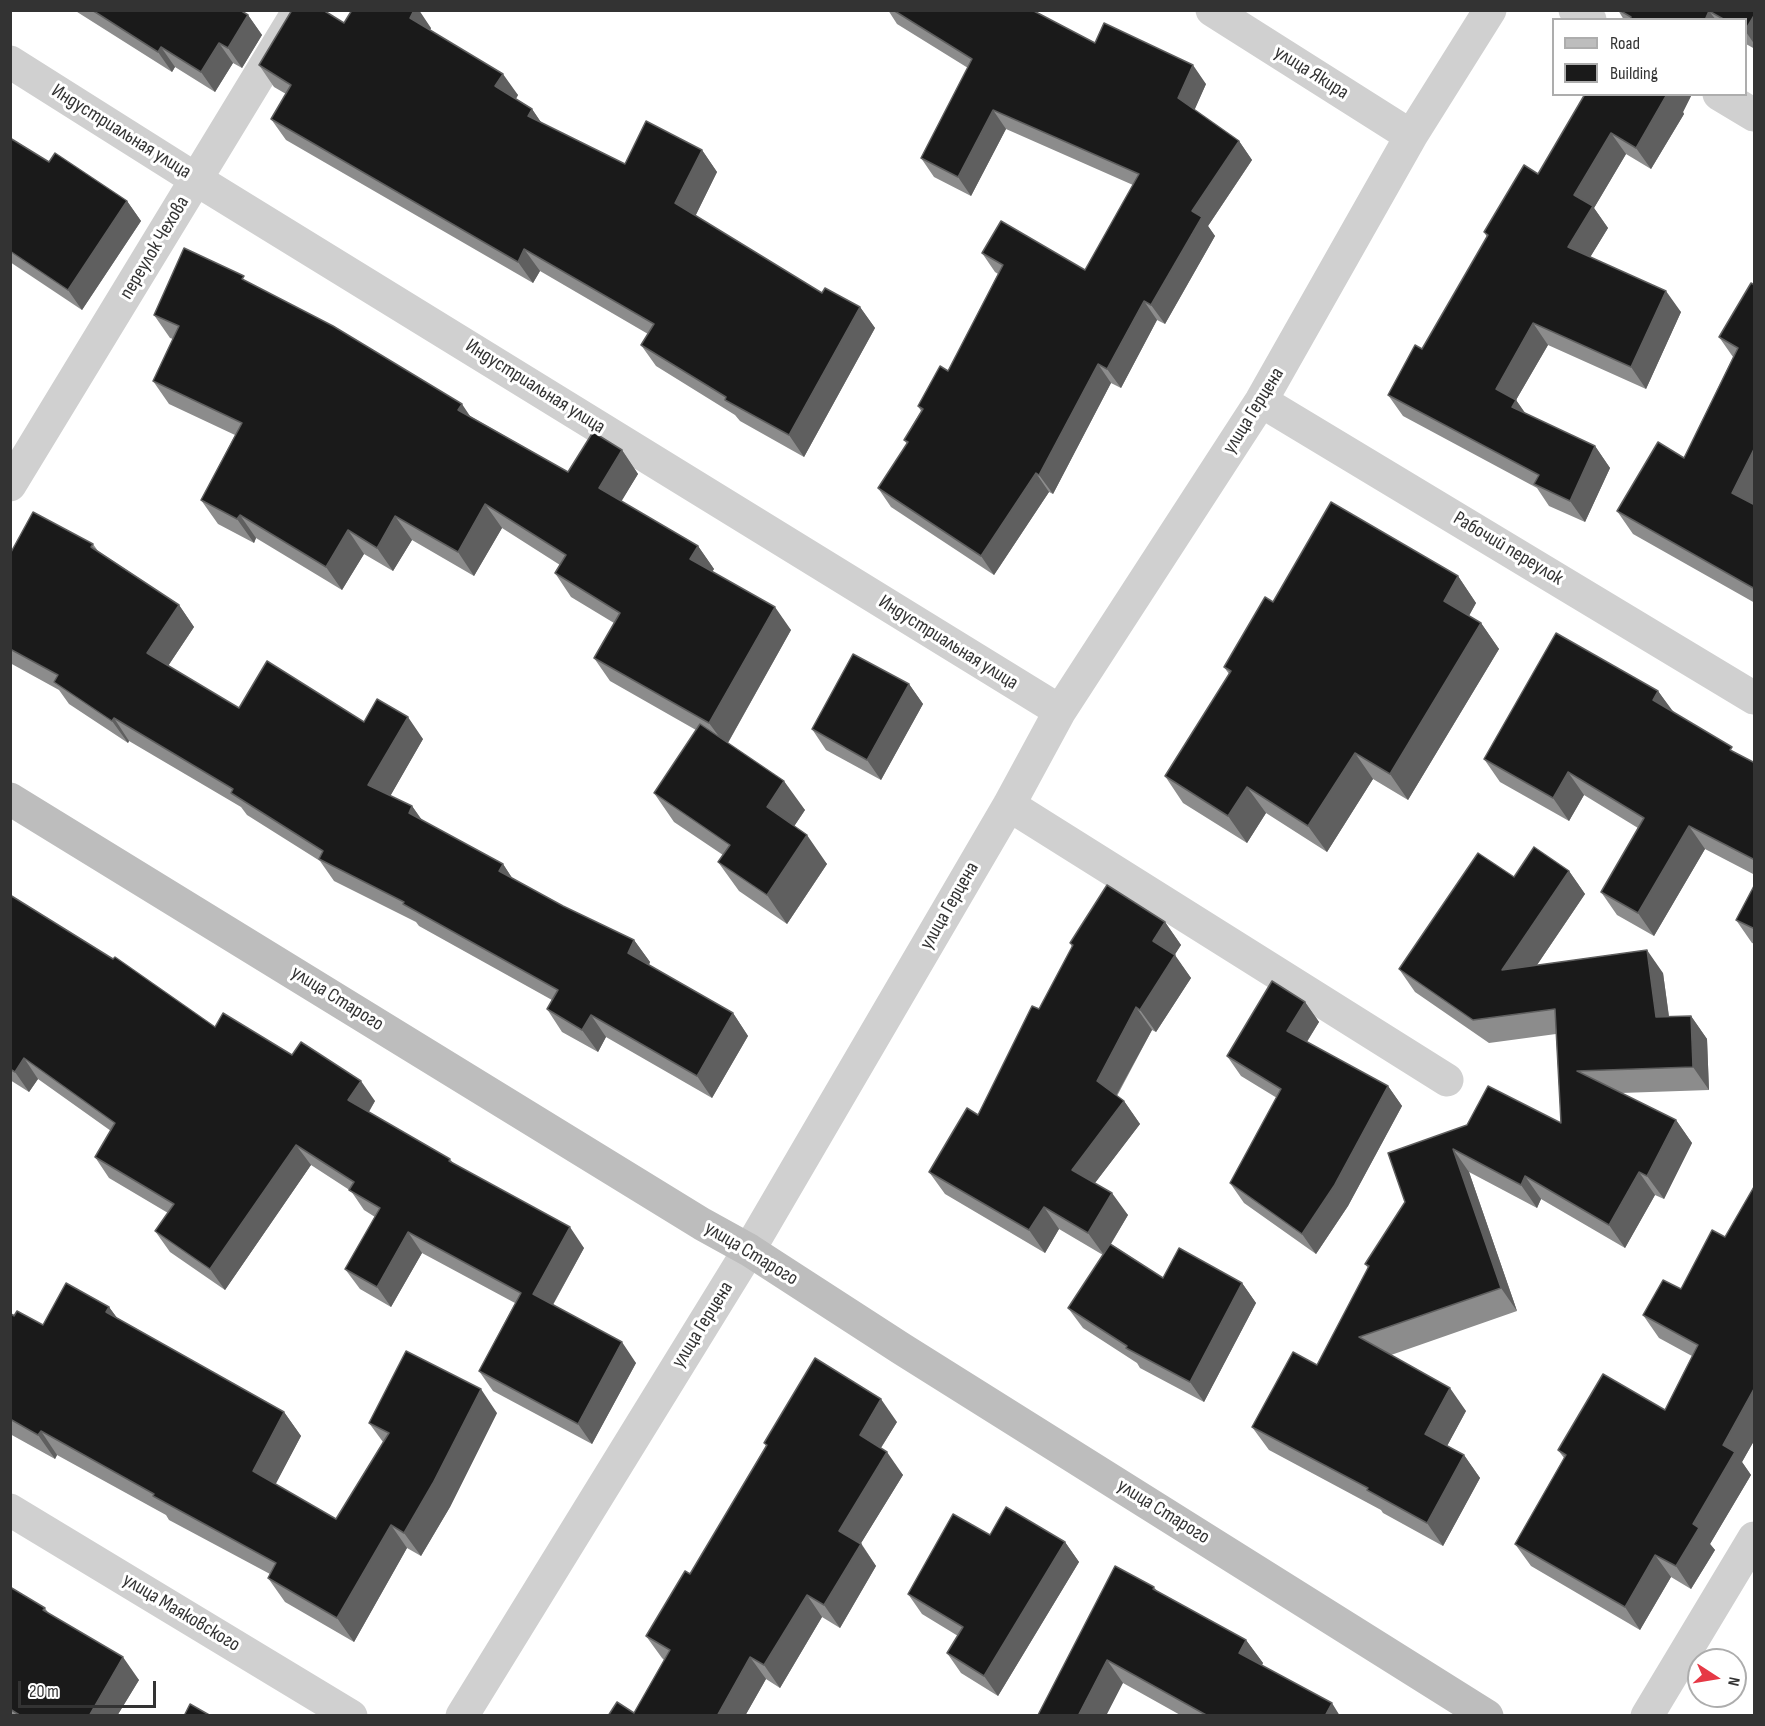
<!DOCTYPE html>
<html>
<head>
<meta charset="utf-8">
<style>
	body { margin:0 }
	#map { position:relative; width:1765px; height:1726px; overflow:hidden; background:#fff; font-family:"Sofia Sans Condensed",sans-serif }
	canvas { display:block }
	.frame { position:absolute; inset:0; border:12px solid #333; pointer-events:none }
	.legend { position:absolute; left:1552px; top:18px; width:195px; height:78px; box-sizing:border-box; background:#fff; border:2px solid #adadad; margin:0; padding:8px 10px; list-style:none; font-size:18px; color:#333 }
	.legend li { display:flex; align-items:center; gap:12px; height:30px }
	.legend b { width:30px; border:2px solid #adadad }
	.north { position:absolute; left:1687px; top:1648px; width:60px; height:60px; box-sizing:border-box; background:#fff; border:2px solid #adadad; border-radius:50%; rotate:102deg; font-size:16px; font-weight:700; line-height:24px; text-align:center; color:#333 }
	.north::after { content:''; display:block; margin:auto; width:21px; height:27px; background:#e63946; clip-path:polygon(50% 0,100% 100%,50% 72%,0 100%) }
	.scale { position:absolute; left:18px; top:1681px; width:138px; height:27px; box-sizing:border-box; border:3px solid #333; border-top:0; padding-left:8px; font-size:18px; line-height:21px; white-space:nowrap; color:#333; -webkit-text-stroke:4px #fff; paint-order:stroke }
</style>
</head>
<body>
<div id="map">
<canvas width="1765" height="1726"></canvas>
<div class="frame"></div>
<ul class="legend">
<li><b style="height:8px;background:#bdbdbd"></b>Road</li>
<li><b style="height:16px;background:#1a1a1a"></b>Building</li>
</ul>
<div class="north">N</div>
<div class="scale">20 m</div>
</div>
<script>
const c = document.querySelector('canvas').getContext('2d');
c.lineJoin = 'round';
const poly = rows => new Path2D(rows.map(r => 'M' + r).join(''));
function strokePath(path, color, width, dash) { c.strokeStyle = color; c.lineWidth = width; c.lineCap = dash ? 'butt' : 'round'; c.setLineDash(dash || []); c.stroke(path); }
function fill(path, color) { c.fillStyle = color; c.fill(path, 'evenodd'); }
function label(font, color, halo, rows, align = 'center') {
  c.font = font + ' "Sofia Sans Condensed",sans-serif'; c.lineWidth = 6; c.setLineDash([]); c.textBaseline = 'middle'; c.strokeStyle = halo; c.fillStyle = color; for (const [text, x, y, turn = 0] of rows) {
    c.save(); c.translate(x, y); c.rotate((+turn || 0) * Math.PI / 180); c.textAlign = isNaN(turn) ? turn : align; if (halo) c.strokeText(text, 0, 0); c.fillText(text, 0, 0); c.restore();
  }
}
strokePath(poly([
	[1212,10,1411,136],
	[1575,10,1590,20],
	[10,62,197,180,1060,711],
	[1719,94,1754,115],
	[1261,401,1754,698],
	[10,485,299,10],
	[1009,805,1447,1080],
	[10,1510,351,1716],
	[462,1716,749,1250,1009,805,1060,711,1261,401,1411,136,1490,10],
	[1647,1716,1754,1538]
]), '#d0d0d0', 33);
strokePath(poly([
	[10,799,702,1224,749,1250,902,1349,1487,1716]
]), '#bdbdbd', 33);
fill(poly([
	[74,10,240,10,248,15,262,35,242,68,233,63,215,92,175,67,172,72],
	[888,10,1032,10,1095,43,1206,84,1194,110,1239,141,1252,160,1208,226,1215,236,1165,324,1157,320,1121,388,1111,383,1053,494,1049,492,994,575,891,507,878,488,907,444,904,440,921,411,918,406,948,371,998,274,995,272,982,253,1085,270,1133,185,1006,129,971,196,934,177,921,158,968,68,897,24],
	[1618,10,1755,10,1755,49,1746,44,1746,20,1624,20],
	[344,23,431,28,430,30,518,95,516,99,532,109,542,124,625,164,702,150,717,172,695,216,822,293,860,307,875,328,804,457,740,421,735,415,656,366,641,345,648,334,540,271,533,283,286,140,271,119,286,94,274,87,259,65],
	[1585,94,1692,94,1683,112,1684,114,1651,169,1626,154,1594,208,1608,228,1590,257,1681,312,1646,389,1548,345,1516,400,1526,414,1595,446,1610,468,1585,522,1549,506,1537,488,1403,416,1388,395,1422,349,1487,237,1484,232,1538,174],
	[10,138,49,162,127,201,141,221,82,310,10,262],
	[249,283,470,416,568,472,622,450,638,474,621,501,698,546,714,569,712,571,791,630,728,743,805,810,794,826,827,864,787,924,739,891,718,862,723,855,674,822,654,793,696,730,610,681,594,658,614,623,571,597,555,573,560,565,502,528,474,576,412,540,393,571,364,554,342,590,256,538,254,543,218,524,201,500,235,435,169,404,153,381,173,339,170,338,154,315],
	[1755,285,1755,503,1753,505,1755,505,1755,603,1633,534,1617,511,1684,458,1733,357,1719,337],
	[93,544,98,551,179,605,194,627,168,666,239,708,364,722,423,739,390,796,412,806,422,820,503,864,512,878,563,906,634,940,650,962,649,965,733,1013,748,1036,712,1098,606,1037,598,1052,562,1032,547,1009,552,1000,419,926,416,922,334,881,320,861,247,815,241,807,129,741,128,743,69,704,59,690,10,663,10,554],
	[1458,576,1476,603,1469,616,1481,623,1499,649,1408,800,1373,779,1327,852,1266,813,1247,843,1183,803,1165,776,1229,674,1224,667,1273,602],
	[909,684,923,704,881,780,826,750,812,729],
	[1658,691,1673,713,1736,753,1755,763,1755,875,1705,849,1654,936,1617,915,1601,892,1638,828,1584,795,1569,821,1500,782,1484,759],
	[1569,871,1585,894,1537,965,1663,973,1669,1016,1691,1016,1707,1039,1709,1090,1621,1093,1676,1120,1692,1143,1664,1199,1655,1195,1625,1248,1541,1199,1537,1208,1469,1172,1517,1311,1391,1355,1466,1411,1447,1446,1464,1455,1480,1478,1443,1546,1383,1513,1381,1510,1269,1450,1252,1427,1317,1365,1368,1268,1365,1264,1405,1202,1388,1153,1561,1123,1556,1034,1489,1043,1415,992,1399,969,1514,877],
	[1755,884,1755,944,1752,943,1736,920],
	[10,895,215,1027,292,1055,375,1101,369,1112,450,1159,453,1163,584,1248,553,1305,636,1363,592,1444,493,1391,479,1371,515,1303,422,1253,391,1307,360,1289,345,1269,375,1217,364,1210,351,1191,311,1165,225,1290,170,1252,155,1231,168,1213,109,1178,95,1157,111,1131,38,1079,29,1092,10,1080],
	[1165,922,1181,945,1174,955,1191,978,1156,1032,1152,1030,1117,1096,1124,1101,1140,1124,1095,1183,1128,1215,1111,1244,1163,1278,1242,1283,1256,1303,1204,1402,1140,1368,1137,1363,1083,1328,1068,1308,1103,1255,1059,1229,1045,1253,945,1194,929,1172,978,1115,1039,1009,1072,947,1070,943],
	[1305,1002,1319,1022,1307,1042,1388,1086,1402,1106,1348,1206,1316,1254,1244,1203,1230,1183,1277,1098,1241,1076,1227,1056],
	[1755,1185,1755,1439,1742,1462,1751,1475,1710,1544,1715,1550,1691,1589,1671,1577,1640,1630,1531,1566,1515,1544,1564,1458,1558,1450,1665,1410,1692,1356,1659,1338,1643,1315,1681,1289,1725,1237],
	[109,1307,117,1318,284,1412,301,1436,275,1484,336,1519,383,1442,369,1423,497,1413,450,1507,421,1556,407,1548,354,1642,285,1602,268,1578,270,1574,169,1520,166,1515,57,1455,55,1459,10,1434,10,1313,43,1325],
	[897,1422,881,1448,903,1475,861,1543,876,1566,840,1628,822,1617,780,1688,766,1679,745,1716,608,1716,634,1713,664,1660,662,1658,646,1636,690,1574,766,1446,764,1443],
	[990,1535,1065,1542,1079,1562,998,1696,961,1673,947,1653,958,1636,922,1614,908,1594],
	[10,1587,45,1608,49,1614,139,1680,117,1716,10,1716],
	[1154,1587,1157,1591,1246,1640,1263,1663,1262,1665,1340,1716,1182,1716,1123,1683,1039,1716]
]), '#8c8c8c');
fill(poly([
	[414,10,419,10,431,28,425,40,410,18],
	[1709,11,1716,20,1705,20],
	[1755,14,1755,45,1746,32,1746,29],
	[248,15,262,35,242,68,228,48],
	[219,43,233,63,215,92,201,72],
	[161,47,175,67,172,72,158,52],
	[1193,65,1206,84,1191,118,1178,98],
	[503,74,518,95,510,108,495,86],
	[1667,94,1692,94,1683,112,1684,114,1651,169,1636,148],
	[532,109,547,131,528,116],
	[993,110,1006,129,971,196,958,177],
	[1611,133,1626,154,1594,208,1608,228,1583,269,1568,247,1574,195],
	[1239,141,1252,160,1208,226,1215,236,1165,324,1151,305,1192,211],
	[702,150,717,172,691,225,675,203],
	[127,201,141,221,82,310,68,290],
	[524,249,540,271,533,283,518,262],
	[1666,291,1681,312,1646,389,1631,367],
	[1144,301,1157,320,1121,388,1107,369],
	[860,307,875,328,804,457,789,435],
	[1533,323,1548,345,1516,400,1531,422,1527,429,1496,389],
	[1098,364,1111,383,1053,494,1039,475],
	[462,404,478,428,458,410],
	[1595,446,1610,468,1585,522,1570,501],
	[1755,447,1755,503,1748,516,1732,493],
	[622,450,638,474,615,512,599,488],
	[1036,473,1049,492,994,575,981,556],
	[485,504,502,528,474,576,458,552],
	[240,515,256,538,254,543,237,519],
	[395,516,412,540,393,571,377,548],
	[348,530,364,554,342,590,326,567],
	[698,546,714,569,706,582,690,559],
	[1458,576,1476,603,1462,628,1444,601],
	[179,605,194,627,162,675,147,653],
	[775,607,791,630,726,746,709,723],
	[1481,623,1499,649,1408,800,1390,774],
	[909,684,923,704,881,780,867,760],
	[1658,691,1675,714,1653,700],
	[408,717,423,739,384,807,368,785],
	[114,718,129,741,128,743,112,721],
	[1355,753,1373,779,1327,852,1308,826],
	[1568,772,1584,795,1569,821,1553,798],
	[784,781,805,810,787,837,767,807],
	[1247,787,1266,813,1247,843,1228,816],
	[412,806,428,829,409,813],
	[1689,826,1705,849,1654,936,1638,913],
	[807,835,827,864,787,924,767,895],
	[503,864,518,887,499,871],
	[1569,871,1585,894,1518,993,1502,970],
	[1165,922,1181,945,1169,964,1153,941],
	[634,940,650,962,644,975,628,953],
	[1647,950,1663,973,1672,1040,1656,1017],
	[1175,955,1191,978,1156,1032,1140,1010],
	[1305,1002,1319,1022,1301,1051,1287,1031],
	[1136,1007,1152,1030,1112,1103,1097,1081],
	[733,1013,748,1036,712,1098,697,1076],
	[591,1015,606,1037,598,1052,582,1030],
	[1691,1016,1707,1039,1709,1090,1693,1067],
	[24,1058,38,1079,29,1092,15,1072],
	[361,1081,375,1101,363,1121,348,1100],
	[1388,1086,1402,1106,1348,1206,1316,1254,1302,1234],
	[1124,1101,1140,1124,1088,1192,1072,1170],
	[1676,1120,1692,1143,1664,1199,1647,1176],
	[296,1145,311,1165,225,1290,210,1269],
	[1453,1149,1469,1172,1517,1311,1501,1288],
	[1639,1172,1655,1195,1625,1248,1609,1225],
	[1525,1176,1541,1199,1537,1208,1521,1185],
	[1112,1193,1128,1215,1104,1255,1088,1233],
	[1044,1207,1059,1229,1045,1253,1029,1230],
	[570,1227,584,1248,547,1315,533,1294],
	[408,1232,422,1253,391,1307,377,1287],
	[1242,1283,1256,1303,1204,1402,1190,1382],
	[109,1307,126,1330,106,1312],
	[622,1342,636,1363,592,1444,578,1424],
	[1755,1387,1755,1439,1742,1462,1751,1475,1710,1544,1715,1550,1691,1589,1676,1566,1723,1445],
	[1450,1388,1466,1411,1441,1457,1425,1434],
	[481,1389,497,1413,450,1507,421,1556,404,1533],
	[881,1399,897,1422,875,1457,860,1435],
	[284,1412,301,1436,270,1495,253,1471],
	[41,1431,57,1455,55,1459,38,1435],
	[887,1452,903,1475,855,1553,839,1531],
	[1464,1455,1480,1478,1443,1546,1427,1523],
	[391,1525,407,1548,354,1642,337,1618],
	[1065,1542,1079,1562,998,1696,984,1676],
	[861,1544,876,1566,840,1628,824,1605],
	[1655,1555,1671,1577,1640,1630,1625,1607],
	[807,1595,822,1617,780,1688,764,1665],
	[1246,1640,1263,1663,1256,1676,1239,1653],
	[123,1657,139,1680,117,1716,89,1716],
	[750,1657,766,1679,745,1716,717,1716],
	[1107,1660,1123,1683,1106,1716,1078,1716],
	[1332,1703,1340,1716,1325,1716]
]), '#5f5f5f');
const building = poly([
	[92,10,240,10,248,15,228,48,219,43,201,72,161,47,158,52,92,10],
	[292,10,323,10,344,23,352,10,414,10,410,18,503,74,495,86,532,109,528,116,625,164,646,121,702,150,675,203,822,293,825,288,860,307,789,435,725,400,726,397,641,345,654,324,524,249,518,262,271,119,291,85,259,65,292,10],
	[893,10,1032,10,1095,43,1104,23,1193,65,1178,98,1239,141,1192,211,1202,217,1151,305,1144,301,1107,369,1098,364,1039,475,1036,473,981,556,878,488,908,442,904,440,923,409,918,406,940,366,948,371,1003,265,982,253,1001,221,1085,270,1139,174,993,110,958,177,921,158,972,59,893,10],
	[1619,10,1755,10,1755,14,1746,29,1746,20,1725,20,1709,11,1705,20,1630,20,1631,17,1619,10],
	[1585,94,1667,94,1636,148,1611,133,1574,195,1593,206,1568,247,1666,291,1631,367,1533,323,1496,389,1516,400,1512,407,1595,446,1570,501,1534,484,1539,475,1388,395,1415,345,1422,349,1488,235,1484,232,1524,165,1538,174,1585,94],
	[10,138,49,162,55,153,127,201,68,290,10,251,10,138],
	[184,248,244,276,242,279,333,326,462,404,458,410,568,472,593,432,622,450,599,488,698,546,690,559,775,607,709,723,594,658,620,613,555,573,566,555,485,504,458,552,395,516,377,548,348,530,326,567,240,515,237,519,201,500,242,423,153,381,179,326,154,315,184,248],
	[1751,283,1755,285,1755,447,1732,493,1755,505,1755,589,1617,511,1658,442,1684,458,1738,348,1719,337,1751,283],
	[1331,502,1458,576,1444,601,1481,623,1390,774,1355,753,1308,826,1247,787,1228,816,1165,776,1231,671,1224,667,1265,597,1273,602,1331,502],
	[33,512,93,544,91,547,179,605,147,653,239,708,267,661,364,722,377,699,408,717,368,785,412,806,409,813,503,864,499,871,563,906,634,940,628,953,733,1013,697,1076,591,1015,582,1030,547,1009,558,990,403,904,404,902,319,859,323,851,231,793,233,789,114,718,112,721,54,682,58,675,10,649,10,554,33,512],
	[1556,633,1658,691,1653,700,1732,747,1730,750,1755,763,1755,860,1689,826,1638,913,1601,892,1644,818,1568,772,1553,798,1484,759,1556,633],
	[853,654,909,684,867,760,812,729,853,654],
	[700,724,784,781,767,807,807,835,767,895,718,862,730,845,654,793,700,724],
	[1534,847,1569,871,1502,970,1647,950,1656,1017,1691,1016,1693,1067,1577,1071,1676,1120,1647,1176,1639,1172,1609,1225,1525,1176,1521,1185,1453,1149,1501,1288,1359,1337,1450,1388,1425,1434,1464,1455,1427,1523,1367,1490,1368,1488,1252,1427,1293,1352,1317,1365,1369,1266,1365,1264,1405,1202,1388,1153,1467,1125,1488,1086,1561,1123,1555,1009,1473,1020,1399,969,1478,853,1514,877,1534,847],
	[1755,884,1755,929,1736,920,1755,884],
	[1107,885,1165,922,1153,941,1175,955,1140,1010,1136,1007,1097,1081,1124,1101,1072,1170,1112,1193,1088,1233,1044,1207,1029,1230,929,1172,967,1108,978,1115,1032,1006,1039,1009,1073,945,1070,943,1107,885],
	[10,895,113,959,115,957,215,1027,223,1013,292,1055,301,1042,361,1081,348,1100,450,1159,449,1161,570,1227,533,1294,622,1342,578,1424,479,1371,521,1293,408,1232,377,1287,345,1269,380,1208,349,1190,354,1182,296,1145,210,1269,155,1231,174,1204,95,1157,115,1123,24,1058,15,1072,10,1069,10,895],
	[1272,981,1305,1002,1287,1031,1388,1086,1334,1186,1302,1234,1230,1183,1281,1089,1227,1056,1272,981],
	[1755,1185,1755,1387,1723,1445,1735,1452,1693,1524,1699,1528,1676,1566,1655,1555,1625,1607,1515,1544,1566,1455,1558,1450,1603,1374,1665,1410,1698,1345,1643,1315,1663,1280,1681,1289,1712,1230,1725,1237,1755,1185],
	[1110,1244,1163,1278,1179,1248,1242,1283,1190,1382,1126,1348,1127,1346,1068,1308,1110,1244],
	[66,1283,109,1307,106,1312,284,1412,253,1471,336,1519,389,1433,369,1423,406,1351,481,1389,433,1483,404,1533,391,1525,337,1618,268,1578,276,1563,153,1496,154,1494,41,1431,38,1435,10,1419,10,1313,14,1316,17,1311,43,1325,66,1283],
	[815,1358,881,1399,860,1435,887,1452,839,1531,861,1544,824,1605,807,1595,764,1665,750,1657,717,1716,608,1716,617,1702,634,1713,670,1650,646,1636,685,1571,690,1574,767,1445,764,1443,815,1358],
	[1006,1507,1065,1542,984,1676,947,1653,963,1627,908,1594,953,1514,990,1535,1006,1507],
	[1115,1566,1154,1587,1153,1589,1246,1640,1239,1653,1332,1703,1325,1716,1208,1716,1107,1660,1078,1716,1040,1716,1038,1715,1115,1566],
	[10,1587,45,1608,43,1610,123,1657,89,1716,21,1716,10,1709,10,1587],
	[190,1704,211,1716,184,1716,190,1704]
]);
fill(building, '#1a1a1a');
strokePath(building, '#5f5f5f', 1.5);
label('20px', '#333', '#fff', [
	["улица Якира",1311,73,32],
	["Индустриальная улица",121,132,32],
	["переулок Чехова",155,248,-59],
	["Индустриальная улица",535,387,32],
	["улица Герцена",1254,411,-58],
	["Рабочий переулок",1508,549,31],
	["Индустриальная улица",948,643,32],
	["улица Герцена",950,906,-60],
	["улица Старого",337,999,32],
	["улица Старого",751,1254,31],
	["улица Герцена",703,1325,-58],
	["улица Старого",1163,1512,32],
	["улица Маяковского",181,1613,31]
]);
</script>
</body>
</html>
